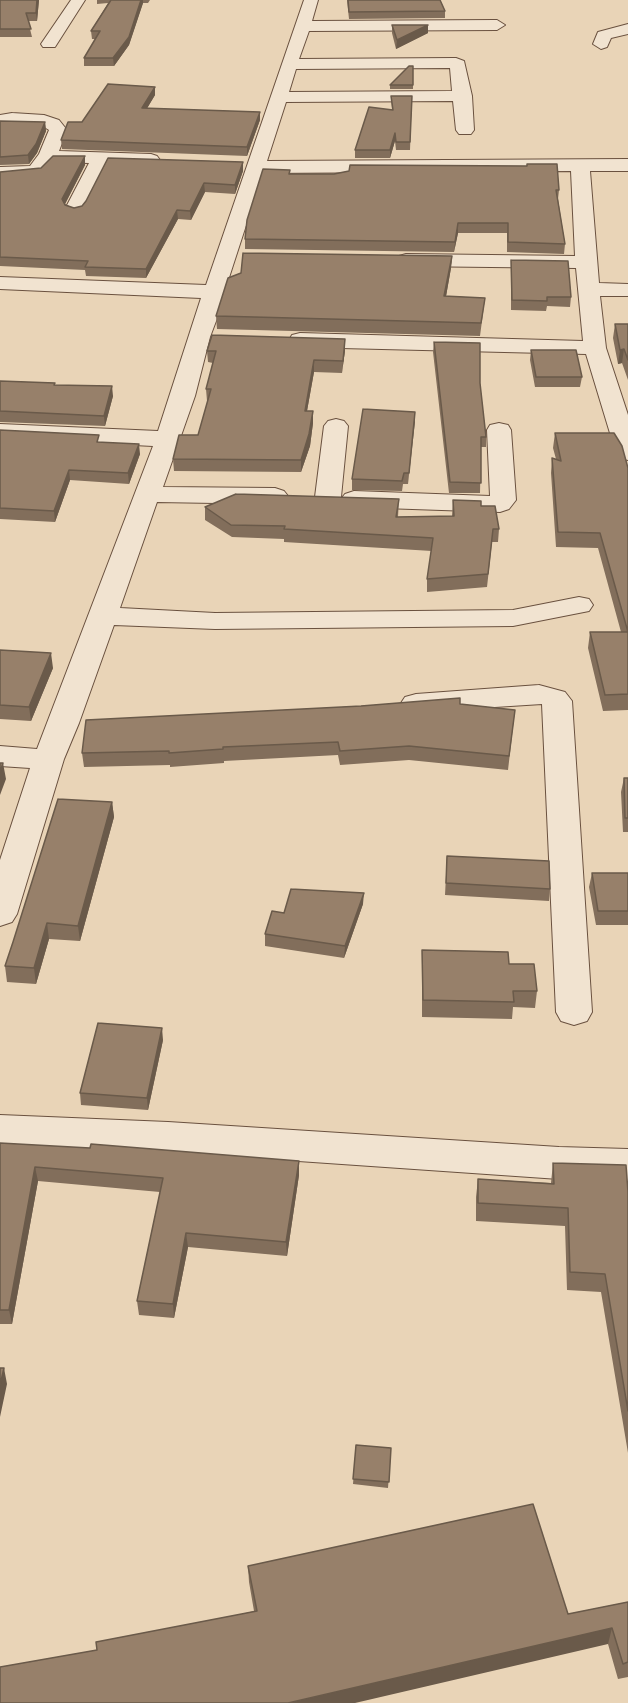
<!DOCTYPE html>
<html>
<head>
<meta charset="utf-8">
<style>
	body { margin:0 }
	canvas { display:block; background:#e9d4b7 }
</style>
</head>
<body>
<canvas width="628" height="1703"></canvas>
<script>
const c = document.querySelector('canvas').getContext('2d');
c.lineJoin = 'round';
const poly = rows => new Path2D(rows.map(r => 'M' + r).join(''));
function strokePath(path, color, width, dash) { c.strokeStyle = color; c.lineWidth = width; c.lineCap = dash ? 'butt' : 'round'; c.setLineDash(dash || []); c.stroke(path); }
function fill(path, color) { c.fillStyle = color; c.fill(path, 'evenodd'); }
const minor = poly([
	[71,0,85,0,55,47,43,47,41,44,71,0],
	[304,0,318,0,312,21,497,20,505,25,497,30,309,31,299,59,456,58,464,61,472,96,474,130,471,134,459,134,456,130,453,101,286,102,267,161,628,159,628,171,590,171,599,283,628,284,628,296,600,296,606,348,628,415,628,460,619,458,616,453,586,354,300,347,292,345,289,340,292,335,300,333,583,341,576,268,406,266,399,264,396,260,399,256,406,254,575,256,571,171,263,173,225,290,227,292,210,337,195,396,163,487,275,488,284,491,288,496,284,501,275,504,157,502,120,608,215,613,513,610,579,597,589,599,593,605,589,611,513,626,215,629,114,625,79,723,64,759,17,914,12,922,0,926,0,860,30,768,0,766,0,746,37,749,153,446,0,438,0,424,158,431,201,298,0,289,0,277,206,285,304,0],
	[450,68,452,91,289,92,296,69,450,68],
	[628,24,628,34,611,38,607,47,601,49,593,44,598,32,628,24],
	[12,113,44,115,59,120,67,130,59,151,151,154,157,156,160,160,157,164,151,166,107,164,82,213,68,213,65,209,89,163,53,162,42,175,0,179,0,167,30,166,39,154,49,130,41,125,12,123,0,125,0,115,12,113],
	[336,419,344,421,348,426,341,497,337,502,328,505,319,502,315,497,324,426,328,421,336,419],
	[499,423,508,425,511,430,516,500,509,509,500,512,354,507,345,504,341,499,345,494,354,491,490,496,487,430,490,425,499,423],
	[539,685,565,692,572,701,592,1012,587,1021,574,1025,561,1021,556,1012,542,704,416,712,405,709,401,703,405,697,416,694,539,685],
	[0,1115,168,1122,559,1147,628,1149,628,1181,559,1179,168,1152,0,1145,0,1115]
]);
strokePath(minor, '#6a513f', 2);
fill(minor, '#f1e3d0');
fill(poly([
	[0,0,39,0,37,21,28,21,32,37,0,37],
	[97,0,150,0,148,3,143,3,129,45,114,66,84,66,84,58,96,39,92,39,91,31,108,3,97,4],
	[347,0,440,0,445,11,445,18,349,19],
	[392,25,428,33,396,49,392,33],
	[413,66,413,89,390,89,390,85],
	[155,87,155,95,147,108,260,120,247,156,62,149,61,140,82,122],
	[391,96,412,96,410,150,396,150,395,141,390,158,355,158,355,150,392,110],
	[0,121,45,122,46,131,37,153,29,164,0,165],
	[243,162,243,171,235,194,205,192,191,220,178,219,146,278,86,276,85,270,0,266,0,172,85,165,65,204,74,208],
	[290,170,290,174,559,190,558,199,565,244,564,254,507,252,507,233,458,233,454,252,245,249,245,239],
	[452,256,451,268,446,296,485,298,480,336,217,329,216,316],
	[511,260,571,297,570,307,547,306,546,311,511,310],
	[615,324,628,324,628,380,622,363,618,364,613,338],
	[345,339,345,350,342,373,314,372,307,411,313,423,310,446,301,472,174,471,173,459,198,435,208,401,207,401,206,389,213,363,208,362,207,351],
	[434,342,480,383,486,437,486,447,481,447,480,493,449,493,433,352],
	[531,350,582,377,580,387,535,387,530,360],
	[0,381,55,383,55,385,113,396,105,426,0,422],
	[415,412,408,484,403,484,402,491,352,490,352,479],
	[0,430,100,442,140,454,129,484,70,480,55,522,0,519],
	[555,433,628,468,628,710,603,711,588,648,590,632,621,632,598,548,556,547,551,473,552,458,556,459,553,448],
	[399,499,398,517,452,516,453,500,481,506,499,529,498,542,492,542,487,587,427,592,427,579,432,551,284,542,284,539,232,537,205,520,205,507],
	[0,650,53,668,31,721,0,719],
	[460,704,515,710,508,770,409,760,340,765,338,755,224,761,224,763,170,767,170,765,84,767,82,753],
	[624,778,628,778,628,832,623,832,621,792],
	[112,802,114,817,80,941,49,939,36,984,7,982,5,966],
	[447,856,550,889,549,901,445,895],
	[592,873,628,873,628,925,596,925,589,887],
	[363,904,344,958,265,946,265,934,284,913],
	[422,950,509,964,537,991,535,1008,513,1007,512,1019,422,1017],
	[163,1040,148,1110,81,1105,80,1093],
	[0,1143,299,1161,299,1175,287,1256,188,1247,174,1318,139,1315,137,1301,160,1192,38,1181,12,1324,0,1324],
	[553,1163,628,1192,628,1453,601,1292,567,1290,565,1226,476,1221,476,1197,478,1179,551,1183],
	[356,1445,391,1448,388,1488,353,1484],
	[248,1566,568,1614,628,1602,628,1677,618,1679,608,1644,97,1650,254,1611,249,1582]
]), '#826e5b');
fill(poly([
	[37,0,39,0,37,21,36,13],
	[141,0,143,0,143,3,129,45,114,66,113,58],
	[428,25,428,33,396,49,397,40],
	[155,87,155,95,142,117,142,108],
	[260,112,260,120,247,156,247,147],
	[45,122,46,131,37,153,29,164,28,155],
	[395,133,395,141,390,158,390,150],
	[85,156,85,165,63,208,62,199],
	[243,162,243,171,235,194,235,185],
	[204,183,205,192,191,220,190,211],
	[177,210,178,219,146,278,146,269],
	[458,223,458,233,454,252,455,242],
	[452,256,451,268,444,308,444,296],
	[345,339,345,350,342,373,343,361],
	[624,349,622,363,618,364,620,350],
	[314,360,314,372,305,422,305,411],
	[112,386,113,396,105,426,104,416],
	[313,411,313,423,310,446,301,472,301,460],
	[415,412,415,422,408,484,409,473],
	[139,444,140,454,129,484,128,473],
	[69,470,70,480,55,522,54,511],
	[51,653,53,668,31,721,29,707],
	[3,763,6,779,0,795,0,772],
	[112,802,114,817,80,941,78,926],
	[364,893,363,904,344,958,345,946],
	[47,923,49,939,36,984,34,968],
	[162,1028,163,1040,148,1110,147,1098],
	[299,1161,299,1175,287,1256,286,1242],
	[35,1167,38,1181,12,1324,9,1310],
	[186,1233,188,1247,174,1318,173,1304],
	[4,1368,7,1384,0,1417,0,1385],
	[612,1628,608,1644,355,1703,288,1703]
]), '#6a5a4a');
const building = poly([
	[0,0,37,0,36,13,26,13,31,29,0,29,0,0],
	[111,0,141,0,129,37,113,58,84,58,100,31,91,31,111,0],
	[348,0,440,0,445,11,349,12,348,0],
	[392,25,428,25,397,40,392,25],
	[409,66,413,66,413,85,390,85,409,66],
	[108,84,155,87,142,108,260,112,247,147,61,140,68,122,82,122,108,84],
	[391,96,412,96,410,142,396,142,395,133,390,150,355,150,369,107,393,110,391,96],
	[0,121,45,122,36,144,28,155,0,157,0,121],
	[53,156,85,156,62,199,65,205,74,208,82,206,86,201,108,158,243,162,235,185,204,183,190,211,177,210,146,269,85,267,88,261,0,257,0,172,41,168,53,156],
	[527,164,557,164,559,190,556,190,565,244,508,242,508,223,458,223,455,242,245,239,247,220,263,169,290,170,289,174,334,174,349,171,350,165,527,166,527,164],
	[243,253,452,256,444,296,485,298,481,323,216,316,228,278,241,273,243,253],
	[511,260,568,261,571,297,547,297,547,301,512,300,511,260],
	[615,324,628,324,628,360,624,349,620,350,615,324],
	[212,335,345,339,343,361,314,360,305,411,313,411,309,434,301,460,173,459,179,435,198,435,211,389,206,389,216,351,207,351,212,335],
	[434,342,480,343,480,383,486,437,481,437,481,483,450,482,434,342],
	[531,350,576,350,582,377,536,377,531,350],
	[0,381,55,383,54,385,112,386,104,416,0,411,0,381],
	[363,409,415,412,409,473,404,473,402,481,352,479,363,409],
	[0,430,99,435,97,442,139,444,128,473,69,470,54,511,0,508,0,430],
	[555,433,614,433,622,446,628,468,628,694,605,695,590,632,628,632,600,533,558,532,552,458,561,461,555,433],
	[236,494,399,499,396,517,454,516,453,500,481,501,481,506,495,506,499,529,493,529,488,574,427,579,433,538,284,529,285,526,231,525,205,507,236,494],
	[0,650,51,653,29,707,0,705,0,650],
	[460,698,460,704,515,710,509,756,409,746,340,751,338,742,223,747,223,749,169,753,169,751,82,753,86,720,361,706,460,698],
	[0,763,3,763,0,772,0,763],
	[624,778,628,778,628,818,625,818,624,778],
	[58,799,112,802,78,926,47,923,34,968,5,966,13,942,58,799],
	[447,856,549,861,550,889,446,883,447,856],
	[592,873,628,873,628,911,598,911,592,873],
	[291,889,364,893,345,946,265,934,272,911,284,913,291,889],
	[422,950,508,952,509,964,534,964,537,991,513,991,514,1002,423,1000,422,950],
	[98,1023,162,1028,147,1098,80,1093,98,1023],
	[0,1143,90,1148,91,1144,299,1161,286,1242,186,1233,173,1304,137,1301,163,1178,35,1167,9,1310,0,1310,0,1143],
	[553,1163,626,1165,628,1192,628,1411,605,1274,570,1272,568,1208,478,1203,478,1179,554,1184,553,1163],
	[0,1368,4,1368,0,1385,0,1368],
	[356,1445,391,1448,389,1482,353,1479,356,1445],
	[533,1504,568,1614,628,1602,628,1662,623,1664,612,1628,288,1703,0,1703,0,1667,97,1650,96,1642,257,1611,248,1566,533,1504]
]);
fill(building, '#97806a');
strokePath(building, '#6a5a4a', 1.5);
</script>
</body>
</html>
